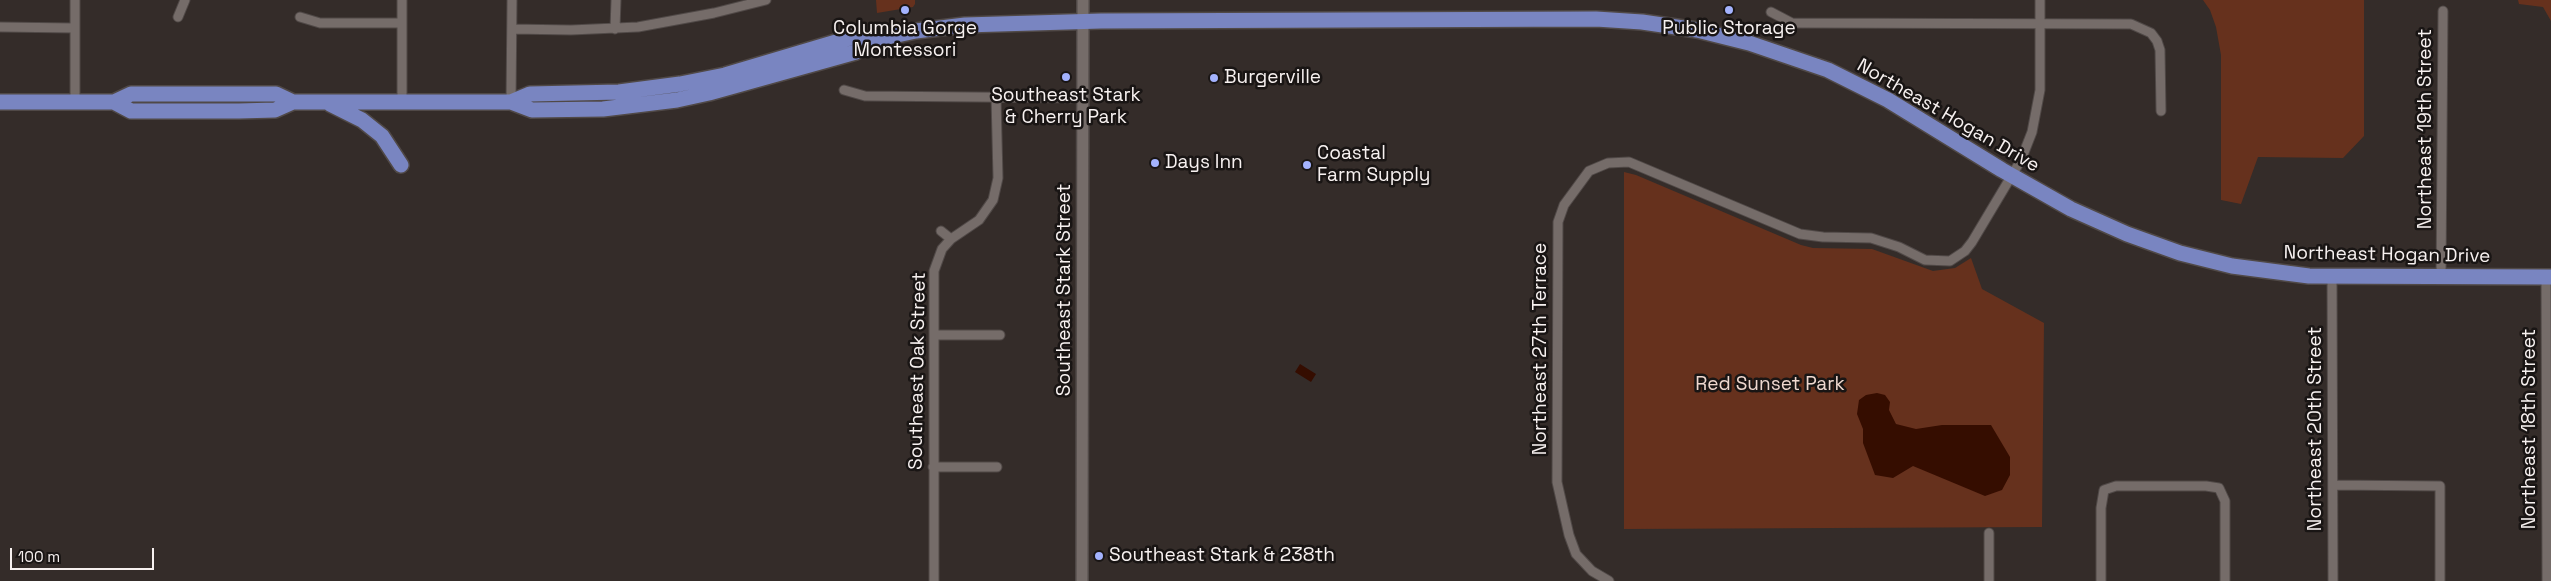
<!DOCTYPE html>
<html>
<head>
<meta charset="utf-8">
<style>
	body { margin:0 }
	#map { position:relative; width:2551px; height:581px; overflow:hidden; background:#342c29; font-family:"Space Grotesk",sans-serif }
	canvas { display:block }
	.scale { position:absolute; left:10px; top:548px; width:144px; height:22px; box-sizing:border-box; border:2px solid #f7f1f0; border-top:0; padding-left:6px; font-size:15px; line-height:18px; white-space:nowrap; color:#f7f1f0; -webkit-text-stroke:4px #191514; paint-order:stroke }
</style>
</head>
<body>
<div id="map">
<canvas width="2551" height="581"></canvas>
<div class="scale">100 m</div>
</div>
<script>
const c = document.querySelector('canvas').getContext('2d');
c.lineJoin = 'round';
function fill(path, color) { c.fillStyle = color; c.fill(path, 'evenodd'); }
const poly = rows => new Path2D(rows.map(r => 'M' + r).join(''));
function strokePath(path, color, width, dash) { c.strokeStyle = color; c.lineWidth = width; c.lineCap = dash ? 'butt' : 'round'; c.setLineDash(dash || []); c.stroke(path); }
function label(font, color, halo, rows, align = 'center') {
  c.font = font + ' "Space Grotesk",sans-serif'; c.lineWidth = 5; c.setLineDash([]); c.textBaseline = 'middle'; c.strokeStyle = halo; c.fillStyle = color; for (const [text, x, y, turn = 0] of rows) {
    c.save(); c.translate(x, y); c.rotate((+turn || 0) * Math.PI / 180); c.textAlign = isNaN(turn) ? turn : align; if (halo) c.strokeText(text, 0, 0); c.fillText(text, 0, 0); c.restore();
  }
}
fill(poly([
	[876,0,915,0,915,4,913,7,877,13],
	[2203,0,2364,0,2364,136,2343,158,2258,157,2241,204,2221,200,2221,55,2216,27,2210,10],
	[2518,0,2551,0,2551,21,2543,7,2519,4],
	[1624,172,1636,175,1801,245,1813,248,1872,249,1933,271,1955,268,1971,258,1982,289,2044,323,2042,527,1624,529]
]), '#66311d');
fill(poly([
	[1300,364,1316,374,1311,382,1295,372],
	[1877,393,1885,395,1890,402,1889,410,1896,424,1916,429,1942,425,1991,425,2010,457,2010,475,2002,490,1985,496,1913,466,1893,478,1875,475,1863,443,1863,429,1857,414,1859,400,1866,395]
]), '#350d00');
const street = poly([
	[75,0,75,102],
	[402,0,402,102],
	[1771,12,1792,23,2131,24,2151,33,2157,41,2160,50,2161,111],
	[178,17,185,0],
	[300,17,320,23,402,23],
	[0,27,74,28],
	[512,29,571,30,638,27,714,13,766,0],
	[615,29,616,0],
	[844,90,865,96,1082,98],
	[511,102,512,0],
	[941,231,951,239],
	[2441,277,2443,11],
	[2546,277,2547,581],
	[2332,278,2333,581],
	[934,335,1000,335],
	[933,467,997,467],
	[2333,485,2440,486,2440,581],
	[1989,533,1989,581],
	[934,581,934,271,942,249,951,239,979,220,993,200,998,178,996,97],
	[1609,581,1592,571,1576,554,1569,535,1557,482,1558,222,1564,205,1589,171,1608,163,1629,162,1800,234,1823,237,1871,238,1899,247,1925,260,1950,261,1965,251,1972,242,2021,160,2032,132,2040,90,2040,0],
	[2101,581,2101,508,2104,490,2116,486,2206,486,2219,488,2225,501,2225,581]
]);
const secondary = poly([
	[1082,581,1083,0]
]);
const highway = poly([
	[0,102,114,102,131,111,239,111,275,110,293,102],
	[114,102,131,94,276,94,293,102,511,102,532,110,603,109,677,100,709,93,856,52,869,41],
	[511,102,530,94,619,92,680,84,725,75,853,37,869,41,916,31,965,25,1101,21,1596,19,1642,22,1697,30,1749,43,1828,70,1888,100,2002,170,2071,209,2127,234,2180,253,2232,266,2309,276,2551,277],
	[330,104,362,120,382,136,401,165]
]);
strokePath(street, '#504947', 11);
strokePath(secondary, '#504947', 14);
strokePath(highway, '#504947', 18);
strokePath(street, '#756c69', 9);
strokePath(secondary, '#756c69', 11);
strokePath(highway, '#7985c1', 15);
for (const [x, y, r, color] of [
	[905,10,5,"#a3b2fd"],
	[1729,10,5,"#a3b2fd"],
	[1066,77,5,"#a3b2fd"],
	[1214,78,5,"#a3b2fd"],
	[1155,163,5,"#a3b2fd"],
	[1307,165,5,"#a3b2fd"],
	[1099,556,5,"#a3b2fd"]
]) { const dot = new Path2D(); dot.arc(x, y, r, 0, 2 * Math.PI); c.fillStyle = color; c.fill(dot); strokePath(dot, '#191514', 2); }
label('19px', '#f7f1f0', '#191514', [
	["Columbia Gorge",905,29,"center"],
	["Montessori",905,51,"center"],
	["Public Storage",1729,29,"center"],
	["Burgerville",1224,78],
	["Southeast Stark",1066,96,"center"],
	["& Cherry Park",1066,118,"center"],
	["Coastal",1317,154],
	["Farm Supply",1317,176],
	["Days Inn",1165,163],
	["Southeast Stark & 238th",1109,556]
], 'left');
label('19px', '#f7f1f0', '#191514', [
	["Northeast Hogan Drive",1948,116,30],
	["Northeast 19th Street",2426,129,-90],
	["Northeast Hogan Drive",2387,255,1],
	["Southeast Stark Street",1065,290,-90],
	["Northeast 27th Terrace",1541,349,-90],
	["Southeast Oak Street",918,371,-89],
	["Northeast 20th Street",2316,429,-90],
	["Northeast 18th Street",2530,429,-90]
]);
label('19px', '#efd8cf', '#191514', [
	["Red Sunset Park",1770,385]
]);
</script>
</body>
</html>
